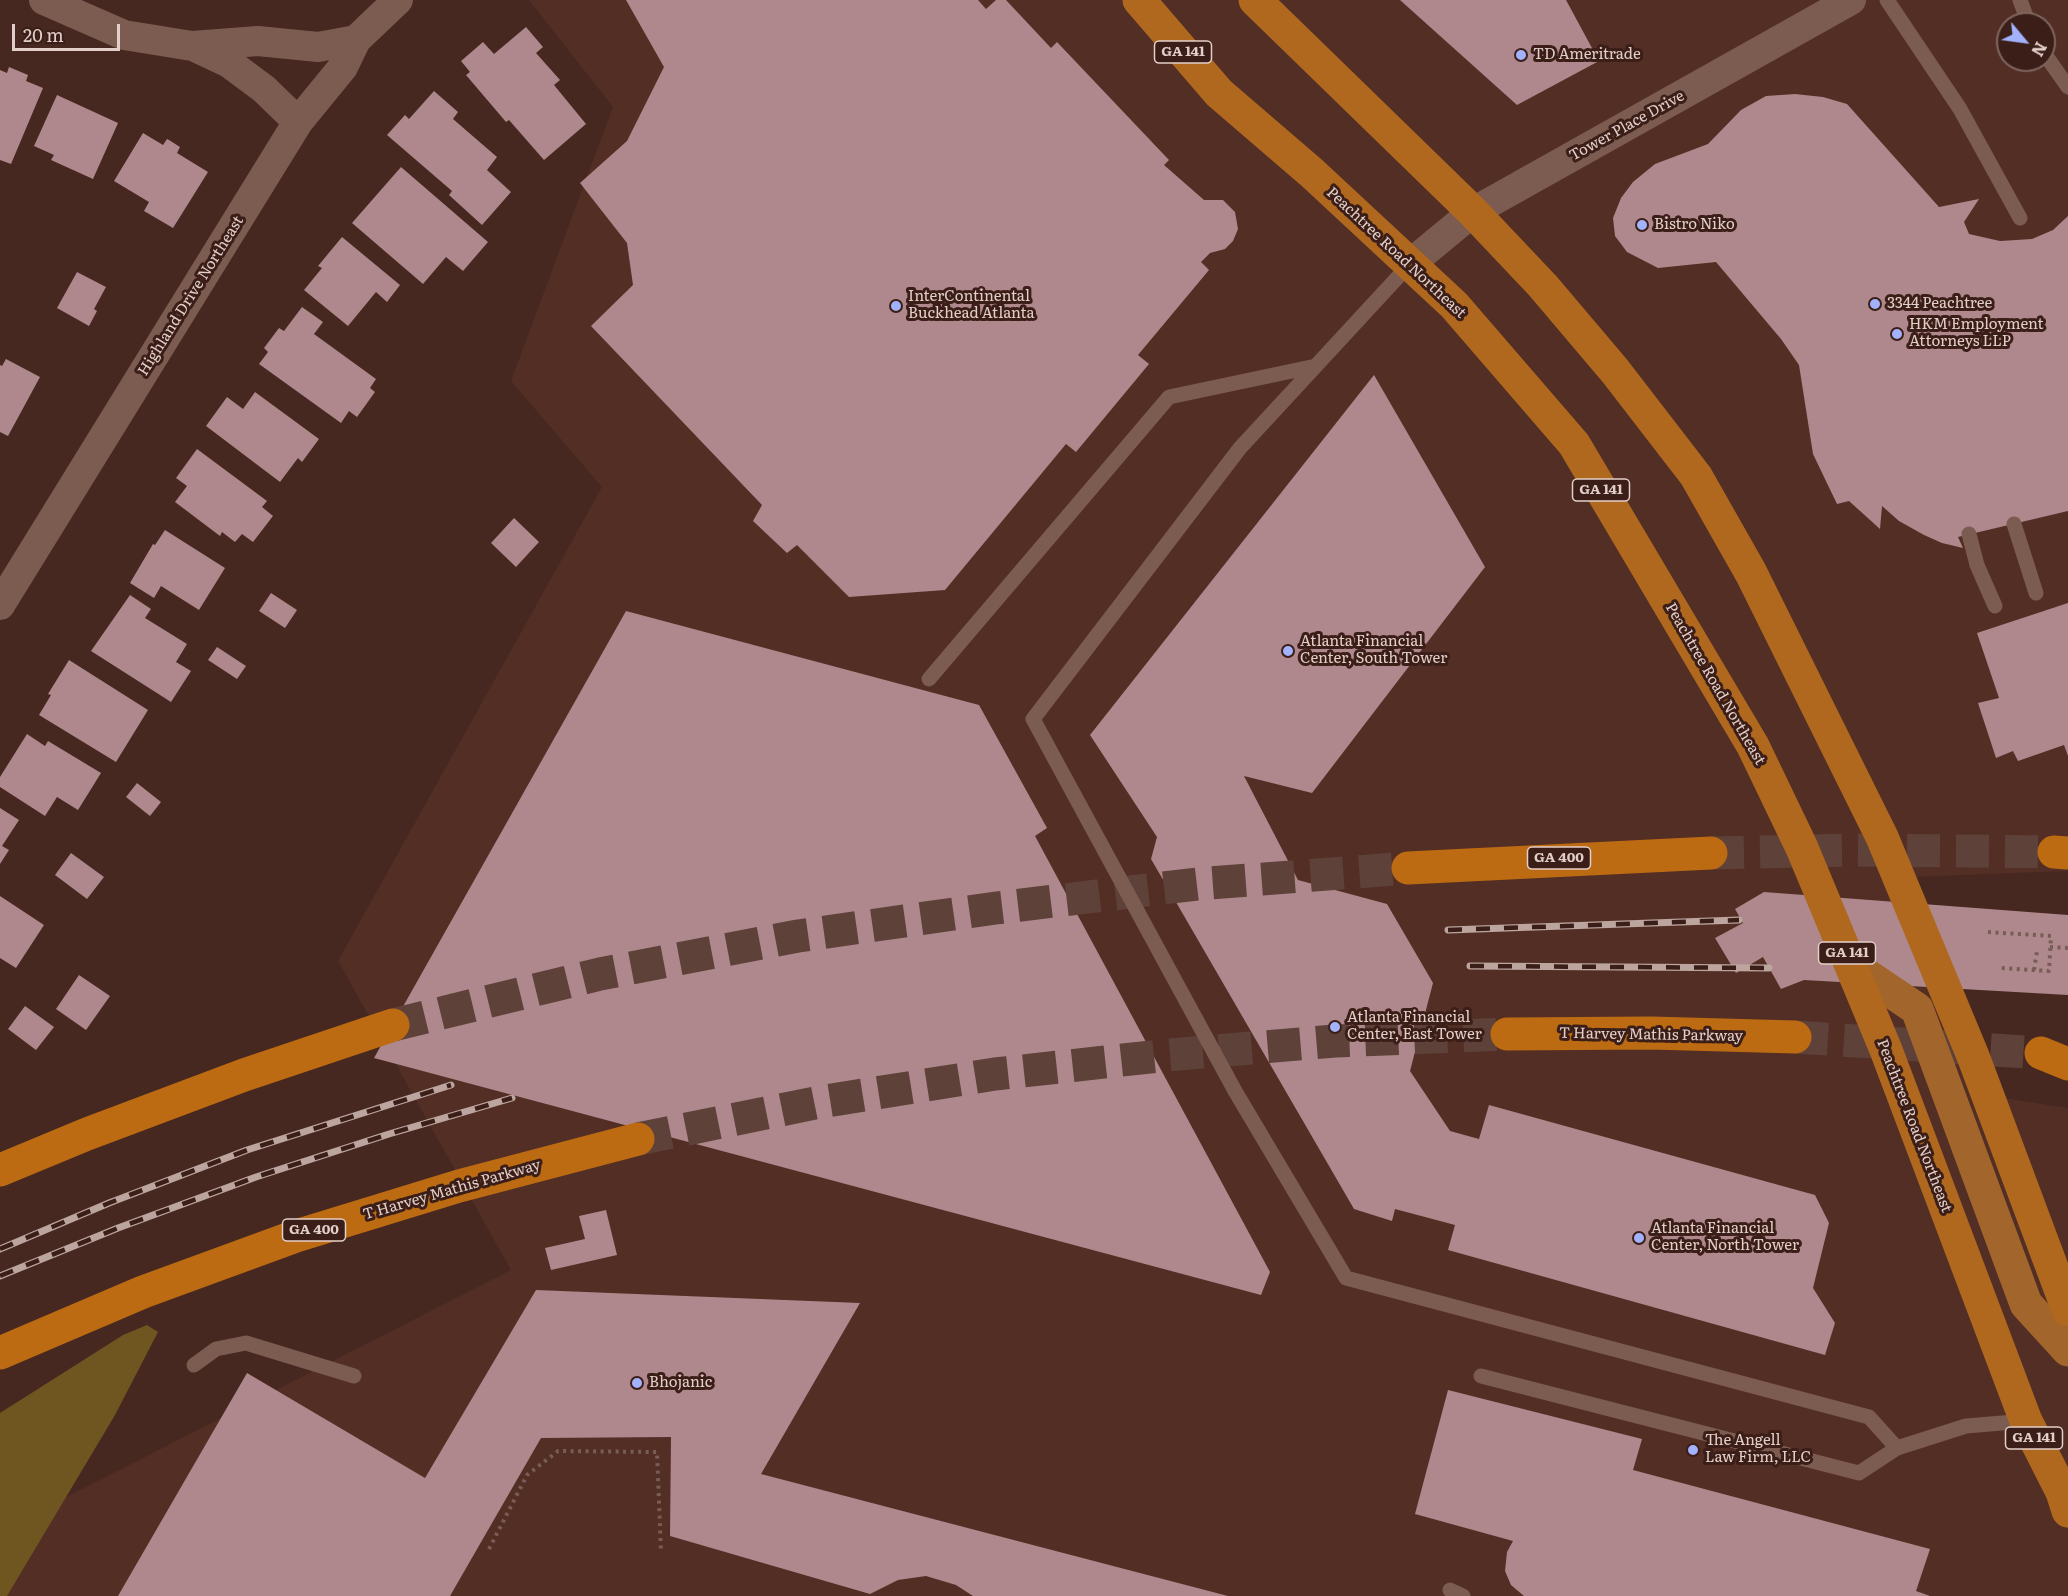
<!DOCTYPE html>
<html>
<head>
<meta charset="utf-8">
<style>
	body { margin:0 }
	#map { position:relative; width:2068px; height:1596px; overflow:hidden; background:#462820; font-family:Literata,serif }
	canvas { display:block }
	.north { position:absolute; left:1996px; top:12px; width:60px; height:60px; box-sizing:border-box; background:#3b1e17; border:2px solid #7e655e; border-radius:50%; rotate:119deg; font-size:16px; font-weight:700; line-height:24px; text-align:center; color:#e3cfc9 }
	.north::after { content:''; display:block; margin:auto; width:21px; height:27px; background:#a2b2fd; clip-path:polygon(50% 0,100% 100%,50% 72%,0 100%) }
	.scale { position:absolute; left:12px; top:24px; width:108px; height:27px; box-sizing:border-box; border:3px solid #e3cfc9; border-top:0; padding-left:8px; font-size:18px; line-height:21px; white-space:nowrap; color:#e3cfc9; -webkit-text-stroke:4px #3b1e17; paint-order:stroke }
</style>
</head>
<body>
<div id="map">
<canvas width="2068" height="1596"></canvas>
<div class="north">N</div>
<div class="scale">20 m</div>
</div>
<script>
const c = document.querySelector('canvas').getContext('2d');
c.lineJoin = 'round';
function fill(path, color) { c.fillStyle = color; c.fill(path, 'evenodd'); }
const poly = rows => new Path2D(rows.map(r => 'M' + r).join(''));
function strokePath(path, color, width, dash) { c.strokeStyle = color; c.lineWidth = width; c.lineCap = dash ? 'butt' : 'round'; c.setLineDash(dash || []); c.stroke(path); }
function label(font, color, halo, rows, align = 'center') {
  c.font = font + ' Literata,serif'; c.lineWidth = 6; c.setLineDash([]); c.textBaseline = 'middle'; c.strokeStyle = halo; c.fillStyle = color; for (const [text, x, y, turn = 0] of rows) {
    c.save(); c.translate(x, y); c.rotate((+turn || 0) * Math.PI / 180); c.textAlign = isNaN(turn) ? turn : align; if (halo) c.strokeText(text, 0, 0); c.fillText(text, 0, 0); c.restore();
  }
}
fill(poly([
	[529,0,2068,0,2068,871,1912,877,1978,1094,2068,1108,2068,1596,0,1596,0,1531,511,1270,338,961,602,487,511,381,613,107],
	[2008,24,2044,24,2044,60,2008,60]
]), '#532e25');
fill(poly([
	[147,1325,158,1332,115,1415,7,1596,0,1596,0,1413,123,1335]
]), '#6f5620');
fill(poly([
	[626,0,978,0,986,9,996,0,1006,0,1051,48,1057,42,1169,160,1164,165,1204,200,1223,200,1235,212,1238,229,1233,241,1225,249,1210,253,1201,262,1209,270,1138,355,1149,364,1076,452,1066,444,945,590,849,597,797,545,787,553,753,521,762,505,591,326,633,285,627,243,580,183,627,141,664,67],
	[1400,0,1566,0,1599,61,1517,105],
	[526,27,543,47,536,53,560,80,554,85,586,124,544,160,509,120,506,122,466,75,470,72,461,61,483,42,494,54],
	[9,67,28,75,26,81,43,88,11,164,0,160,0,70,7,73],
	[434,91,458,112,453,119,497,157,487,170,511,192,482,225,449,195,452,191,387,135,405,115,409,119],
	[1795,94,1823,97,1847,104,1939,207,1979,199,1964,222,1969,234,2000,241,2032,239,2053,230,2068,216,2068,511,1958,537,1963,548,1942,543,1924,535,1899,521,1882,506,1880,529,1849,501,1837,504,1813,454,1799,365,1781,339,1716,262,1658,268,1627,252,1615,236,1613,218,1621,198,1633,182,1655,164,1708,144,1741,110,1766,96],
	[57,95,118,123,93,179,51,160,54,155,34,146],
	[143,133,163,145,167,139,169,140,180,147,177,153,208,172,173,228,144,211,149,202,114,181],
	[401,167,488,242,463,271,446,257,423,284,352,223],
	[342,237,400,285,387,302,376,292,348,326,304,290,322,268,318,266],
	[77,272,106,287,94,309,97,311,89,326,57,308],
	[302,307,323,322,314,334,376,379,370,388,375,392,357,417,349,411,341,423,259,364,268,352,264,348,279,328,284,331],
	[6,359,40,377,8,436,0,432,0,365,2,366],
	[1374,375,1485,567,1312,793,1244,776,1298,880,1387,904,1433,983,1410,1071,1450,1131,1479,1139,1489,1105,1815,1195,1829,1223,1813,1288,1835,1323,1825,1355,1448,1250,1455,1225,1395,1209,1392,1221,1354,1209,1151,859,1157,837,1090,735],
	[255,392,319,439,302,462,298,458,280,482,206,426,227,397,243,409],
	[197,449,267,501,262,507,273,516,253,542,242,534,235,542,222,532,220,536,175,502,187,486,176,478],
	[514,518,539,542,516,567,491,543],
	[165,530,225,568,199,610,161,586,154,598,130,583,153,544,155,545],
	[271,593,297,610,285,628,259,611],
	[130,595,151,609,145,618,187,644,176,662,191,671,171,702,91,651],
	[2068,603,2068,756,2064,745,2018,761,2013,751,1996,758,1978,703,1999,698,1977,633],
	[626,611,979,705,1047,828,1035,836,1270,1272,1261,1295,374,1058],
	[217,647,246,666,237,679,208,660],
	[69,660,148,710,116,762,39,715,51,695,48,694],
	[27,734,45,746,48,741,101,773,78,810,57,797,45,816,0,787,0,777],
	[137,783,161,802,150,816,126,797],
	[0,808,19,820,2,846,9,850,0,864],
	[71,853,104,877,87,899,55,875],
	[1764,892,2068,915,2068,995,1804,980,1781,989,1763,957,1736,973,1715,938,1743,923,1735,909],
	[0,896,44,925,16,968,0,958],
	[79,975,110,996,86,1030,56,1009],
	[25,1006,54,1027,36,1050,8,1029],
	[606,1210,617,1255,551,1270,545,1248,585,1239,579,1216],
	[536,1290,860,1303,761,1474,1228,1596,973,1596,956,1585,926,1576,898,1580,870,1594,670,1536,671,1437,541,1438,450,1596,118,1596,247,1373,425,1478],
	[1448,1390,1642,1439,1633,1470,1930,1549,1916,1591,1930,1596,1524,1596,1511,1585,1505,1571,1507,1552,1513,1541,1415,1514]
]), '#ae888c');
strokePath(poly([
	[1711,853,1853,850,2054,852],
	[393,1025,600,974,798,936,996,908,1197,884,1408,868],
	[1795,1037,2041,1053],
	[638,1139,820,1102,995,1074,1169,1055,1335,1041,1507,1034]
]), '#5e4139', 33, [33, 16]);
strokePath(poly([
	[1988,932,2051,936,2049,971,2001,968],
	[2050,947,2068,948],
	[2034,970,2037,951],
	[489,1549,527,1475,558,1451,657,1452,661,1551]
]), '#785d56', 4, [3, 4.5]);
strokePath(poly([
	[1887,0,1960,109,2020,218],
	[2020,0,2029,24],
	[2044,53,2068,87],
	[1410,264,1240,448,1033,719,1235,1091,1346,1278,1869,1417,1897,1448],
	[2014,524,2036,593],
	[1969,534,1977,565,1995,606],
	[929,679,1169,397,1316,366],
	[194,1365,216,1349,246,1343,354,1376],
	[1481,1376,1859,1473,1897,1448,1966,1426,2026,1421],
	[1450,1590,1463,1596]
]), '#7c5b51', 15);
strokePath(poly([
	[44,0,124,35,192,46,258,41,318,47,356,40],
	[195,47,229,63,264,89,298,122],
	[1410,264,1473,212,1851,0],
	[0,605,298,122,343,67,356,40,398,0]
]), '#7c5b51', 30);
strokePath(poly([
	[1853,966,1917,1009,2026,1304,2068,1350]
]), '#a2652b', 33);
strokePath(poly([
	[1139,0,1219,93,1312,173,1454,305,1574,444,1753,746,1802,848,1886,1050,2026,1421,2062,1492,2068,1511],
	[1255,0,1473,212,1543,286,1615,371,1696,476,1751,573,1882,837,1973,1056,2068,1310]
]), '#af681e', 33);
strokePath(poly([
	[2054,852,2068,853],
	[1408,868,1711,853],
	[1507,1034,1651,1033,1795,1037],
	[2041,1053,2068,1064],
	[0,1170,87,1134,244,1075,393,1025],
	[0,1353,143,1292,296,1236,459,1186,638,1139]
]), '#bc6b12', 33);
const rail = poly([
	[1448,930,1739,920],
	[1470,966,1769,968],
	[0,1249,109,1203,247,1150,451,1085],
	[0,1276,118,1228,256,1177,389,1134,512,1098]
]);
strokePath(rail, '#bba59e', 7);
strokePath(rail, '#3b1e17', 4.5, [14]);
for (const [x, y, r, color] of [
	[1521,55,6,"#a2b2fd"],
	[1642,225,6,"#a2b2fd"],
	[1875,304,6,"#a2b2fd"],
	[896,306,6,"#a2b2fd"],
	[1897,334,6,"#a2b2fd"],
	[1288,651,6,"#a2b2fd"],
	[1335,1027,6,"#a2b2fd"],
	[1639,1238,6,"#a2b2fd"],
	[637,1383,6,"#a2b2fd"],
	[1693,1450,6,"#a2b2fd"]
]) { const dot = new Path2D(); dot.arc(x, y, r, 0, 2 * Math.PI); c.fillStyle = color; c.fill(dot); strokePath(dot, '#3b1e17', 2); }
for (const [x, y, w] of [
	[1183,52,57],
	[1601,490,57],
	[1559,858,63],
	[1847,953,57],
	[314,1230,63],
	[2034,1438,57]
]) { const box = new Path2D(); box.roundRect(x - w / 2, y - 11, w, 22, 4.5); c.fillStyle = '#3b1e17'; c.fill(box); strokePath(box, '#e3cfc9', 1.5); }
label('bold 14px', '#e3cfc9', null, [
	["GA 141",1183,52],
	["GA 141",1601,490],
	["GA 400",1559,858],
	["GA 141",1847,953],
	["GA 400",314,1230],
	["GA 141",2034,1438]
]);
label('15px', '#e3cfc9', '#3b1e17', [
	["TD Ameritrade",1533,55],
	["Bistro Niko",1654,225],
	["InterContinental",908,297],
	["Buckhead Atlanta",908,314],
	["3344 Peachtree",1887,304],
	["HKM Employment",1909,325],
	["Attorneys LLP",1909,342],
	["Atlanta Financial",1300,642],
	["Center, South Tower",1300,659],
	["Atlanta Financial",1347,1018],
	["Center, East Tower",1347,1035],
	["Atlanta Financial",1651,1229],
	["Center, North Tower",1651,1246],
	["Bhojanic",649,1383],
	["The Angell",1705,1441],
	["Law Firm, LLC",1705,1458]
], 'left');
label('15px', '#e3cfc9', '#3b1e17', [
	["Tower Place Drive",1627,126,-29],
	["Peachtree Road Northeast",1396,253,43],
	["Highland Drive Northeast",191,296,-58],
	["Peachtree Road Northeast",1715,684,60],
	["T Harvey Mathis Parkway",1651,1035,1],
	["Peachtree Road Northeast",1914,1126,69],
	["T Harvey Mathis Parkway",452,1190,-16]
]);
</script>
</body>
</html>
